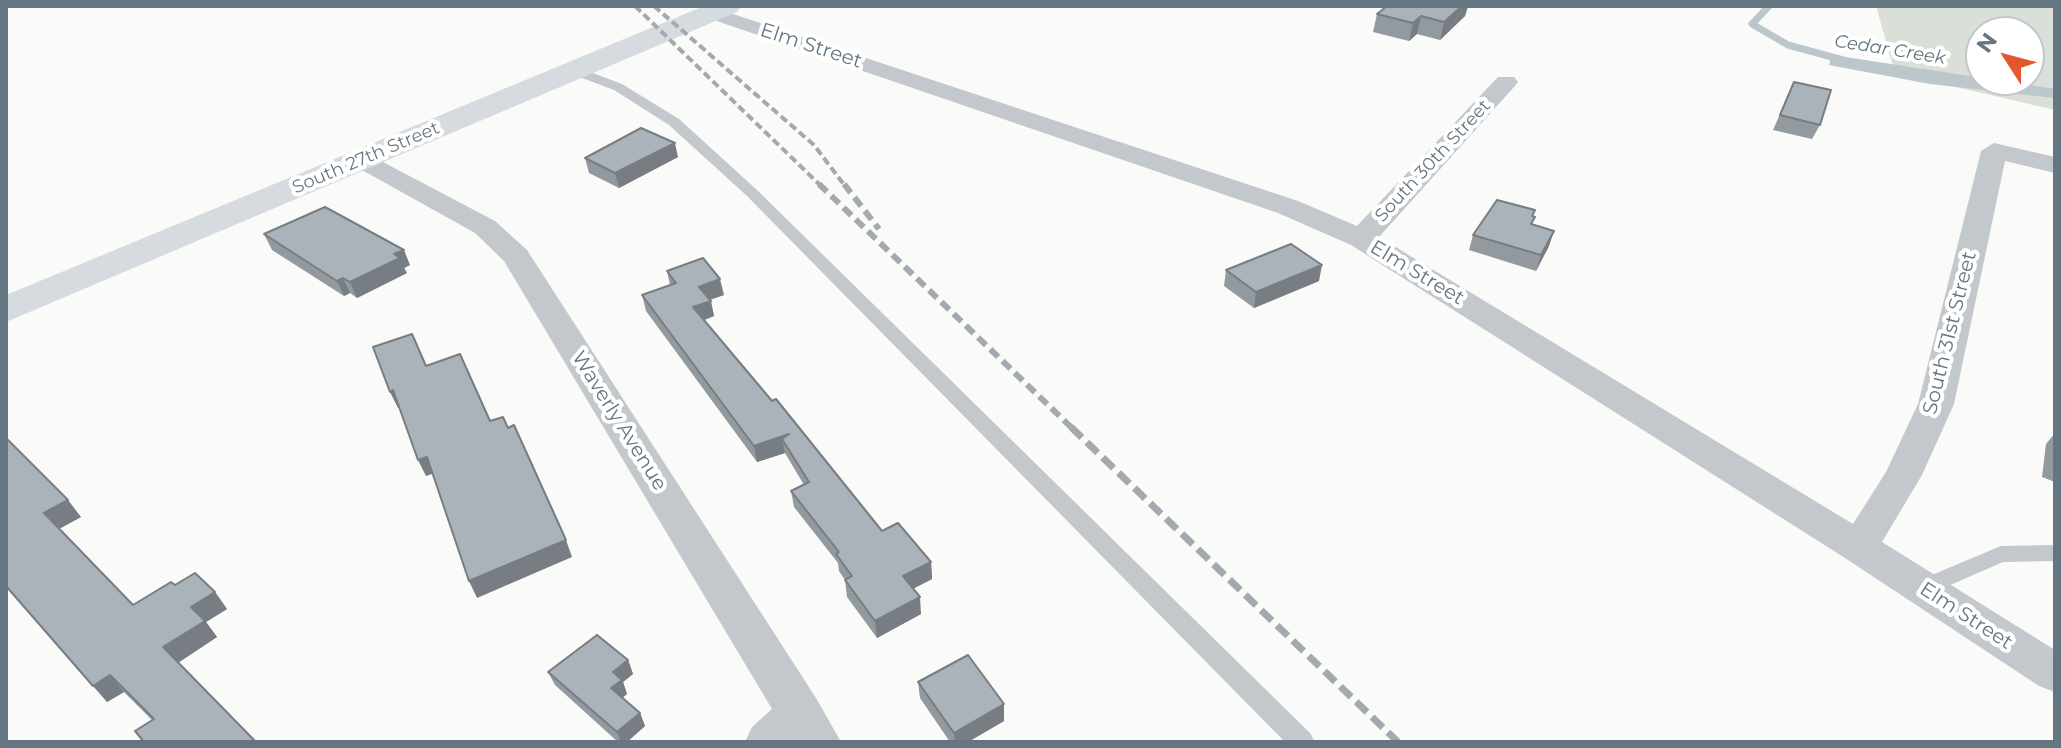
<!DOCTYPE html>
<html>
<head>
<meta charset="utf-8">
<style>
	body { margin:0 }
	#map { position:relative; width:2061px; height:748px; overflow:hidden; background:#fafaf8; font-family:Montserrat,sans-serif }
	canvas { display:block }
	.frame { position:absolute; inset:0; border:8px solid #657683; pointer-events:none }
	.north { position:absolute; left:1965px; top:16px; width:80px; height:80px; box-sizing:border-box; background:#fff; border:2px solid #c1c8cd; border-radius:50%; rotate:306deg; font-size:22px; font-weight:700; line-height:32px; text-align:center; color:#657683 }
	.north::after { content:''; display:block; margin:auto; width:28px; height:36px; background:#e4572e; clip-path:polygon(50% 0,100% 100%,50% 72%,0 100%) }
</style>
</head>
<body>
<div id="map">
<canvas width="2061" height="748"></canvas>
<div class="frame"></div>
<div class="north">N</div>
</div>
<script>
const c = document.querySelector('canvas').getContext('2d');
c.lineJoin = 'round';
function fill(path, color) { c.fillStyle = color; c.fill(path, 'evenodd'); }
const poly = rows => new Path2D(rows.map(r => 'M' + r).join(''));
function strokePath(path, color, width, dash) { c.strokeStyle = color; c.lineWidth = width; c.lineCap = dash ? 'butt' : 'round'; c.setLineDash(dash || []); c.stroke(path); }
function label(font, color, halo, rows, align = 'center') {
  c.font = font + ' Montserrat,sans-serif'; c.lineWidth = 8; c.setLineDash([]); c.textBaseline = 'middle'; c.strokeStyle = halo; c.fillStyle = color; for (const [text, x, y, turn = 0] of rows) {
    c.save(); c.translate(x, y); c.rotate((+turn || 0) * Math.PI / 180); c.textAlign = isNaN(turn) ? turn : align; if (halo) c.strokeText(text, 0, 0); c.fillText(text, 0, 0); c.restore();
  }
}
fill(poly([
	[1876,6,2055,6,2055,110,1895,73],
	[1981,32,2029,32,2029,80,1981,80]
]), '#dadfd7');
fill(poly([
	[1832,55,2055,89,2055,98,1930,84,1829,65]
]), '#bbc7cb');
strokePath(poly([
	[1769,6,1752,24,1788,45,1843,60]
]), '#bbc7cb', 7);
fill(poly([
	[569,67,577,67,622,84,679,119,757,190,1311,734,1314,742,1285,742,747,196,669,125,614,90,569,73,569,67],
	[2055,545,2055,561,2003,562,1923,597,1915,594,1912,588,1915,582,2001,546,2055,545]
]), '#c3c8cc');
fill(poly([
	[712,7,1298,201,1357,226,1498,77,1514,77,1518,82,1514,87,1379,237,1853,524,1886,472,1918,404,1981,151,1994,143,2055,157,2055,173,2005,161,1954,404,1922,475,1882,542,2055,650,2055,692,2039,686,1845,558,1351,245,1278,213,705,17,701,13,712,7],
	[362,151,495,221,527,250,816,698,841,742,745,742,752,727,772,709,504,261,475,233,353,165,349,159,353,153,362,151]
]), '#c3c8cc');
fill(poly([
	[704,6,741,6,737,12,6,322,6,295,704,6]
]), '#d6dbdf');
strokePath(poly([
	[635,6,821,186],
	[654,6,814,145,845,186]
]), '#a2aab0', 4, [8, 4]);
strokePath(poly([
	[819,184,1073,429],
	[844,184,879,229]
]), '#a2aab0', 6, [11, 6]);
strokePath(poly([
	[1071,427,1398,742]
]), '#a2aab0', 7, [15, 7]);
fill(poly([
	[1387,6,1468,6,1465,16,1440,40,1417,34,1409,41,1373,32,1377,14],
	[1794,82,1820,125,1812,139,1773,130],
	[678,157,619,188,589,173,585,158],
	[1533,216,1533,224,1549,246,1536,271,1469,250,1473,235],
	[264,234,410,265,404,268,407,273,357,298,350,293,344,296,272,250],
	[1226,270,1319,281,1254,308,1224,286],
	[667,271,724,295,710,300,714,316,704,320,882,531,931,562,932,579,913,589,921,614,877,638,847,597,845,580,839,571,838,563,794,507,791,491,804,485,785,453,757,462,646,311,642,295,670,285],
	[2055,433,2055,482,2042,477,2046,444],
	[6,438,81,517,59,529,133,605,175,585,215,592,227,609,206,622,217,637,178,663,152,720,124,692,107,702],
	[628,660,633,674,623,682,627,694,622,698,640,713,645,726,627,742,618,742,555,685,548,672],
	[918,682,1004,704,1004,721,968,742,950,742,920,698]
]), '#929a9f');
fill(poly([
	[1462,6,1468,6,1465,16,1440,40,1444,22],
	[1421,16,1417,34,1409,41,1413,23],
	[675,143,678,157,619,188,615,173],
	[1554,231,1549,246,1536,271,1541,255],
	[404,250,410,265,404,268,407,273,357,298,350,282,394,254],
	[1322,265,1319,281,1254,308,1256,292],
	[343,278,350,293,344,296,337,281],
	[720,279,724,295,702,302,699,287],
	[711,301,714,316,697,323,693,307],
	[393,390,401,407,398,408,390,392],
	[789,434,782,439,785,453,757,462,754,446],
	[427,457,435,473,426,476,418,460],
	[68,500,81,517,57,530,44,513],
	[566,540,572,557,477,598,469,581],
	[931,562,932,579,904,593,903,576],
	[215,592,227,609,206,622,217,637,176,664,163,647,191,607],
	[920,597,921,614,877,638,875,621],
	[628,660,633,674,623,682,627,694,617,702,611,688,613,672],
	[110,675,124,692,107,702,93,686],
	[1004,704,1004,721,968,742,955,742,954,733],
	[640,713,645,726,627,742,621,742,617,732]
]), '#777d82');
const building = poly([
	[1387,6,1462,6,1444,22,1421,16,1413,23,1377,14,1387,6],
	[1794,82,1831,90,1820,125,1780,115,1794,82],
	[641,128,675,143,615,173,585,158,641,128],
	[1497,200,1535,210,1532,216,1535,217,1531,224,1554,231,1541,255,1473,235,1497,200],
	[325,207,404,250,394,254,400,258,350,282,343,278,337,281,264,234,325,207],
	[1291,244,1322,265,1256,292,1226,270,1291,244],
	[703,258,720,279,699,287,711,301,693,307,772,401,776,399,882,531,898,523,931,562,903,576,920,597,875,621,845,580,852,576,836,554,839,552,791,491,809,482,782,439,789,434,754,446,642,295,676,283,667,271,703,258],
	[412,334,426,366,460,354,490,421,503,417,508,428,514,425,566,540,469,581,427,457,418,460,393,390,390,392,373,347,412,334],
	[6,438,68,500,44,513,133,605,171,582,175,585,195,573,215,592,191,607,205,621,163,647,256,742,144,742,135,731,154,719,110,675,93,686,6,586,6,438],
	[597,635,628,660,613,672,622,680,611,688,640,713,617,732,548,672,597,635],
	[968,655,1004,704,954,733,918,682,968,655]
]);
fill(building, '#aab3b9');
strokePath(building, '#777d82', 2);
label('italic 18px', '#60757c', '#fff', [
	["Cedar Creek",1890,50,9]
]);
label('18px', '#657683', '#fff', [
	["South 27th Street",366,158,-23],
	["South 30th Street",1433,161,-47]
]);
label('20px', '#657683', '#fff', [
	["Elm Street",811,46,18],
	["Elm Street",1417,273,31],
	["South 31st Street",1950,333,-76],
	["Waverly Avenue",619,421,58],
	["Elm Street",1966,616,33]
]);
</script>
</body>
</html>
